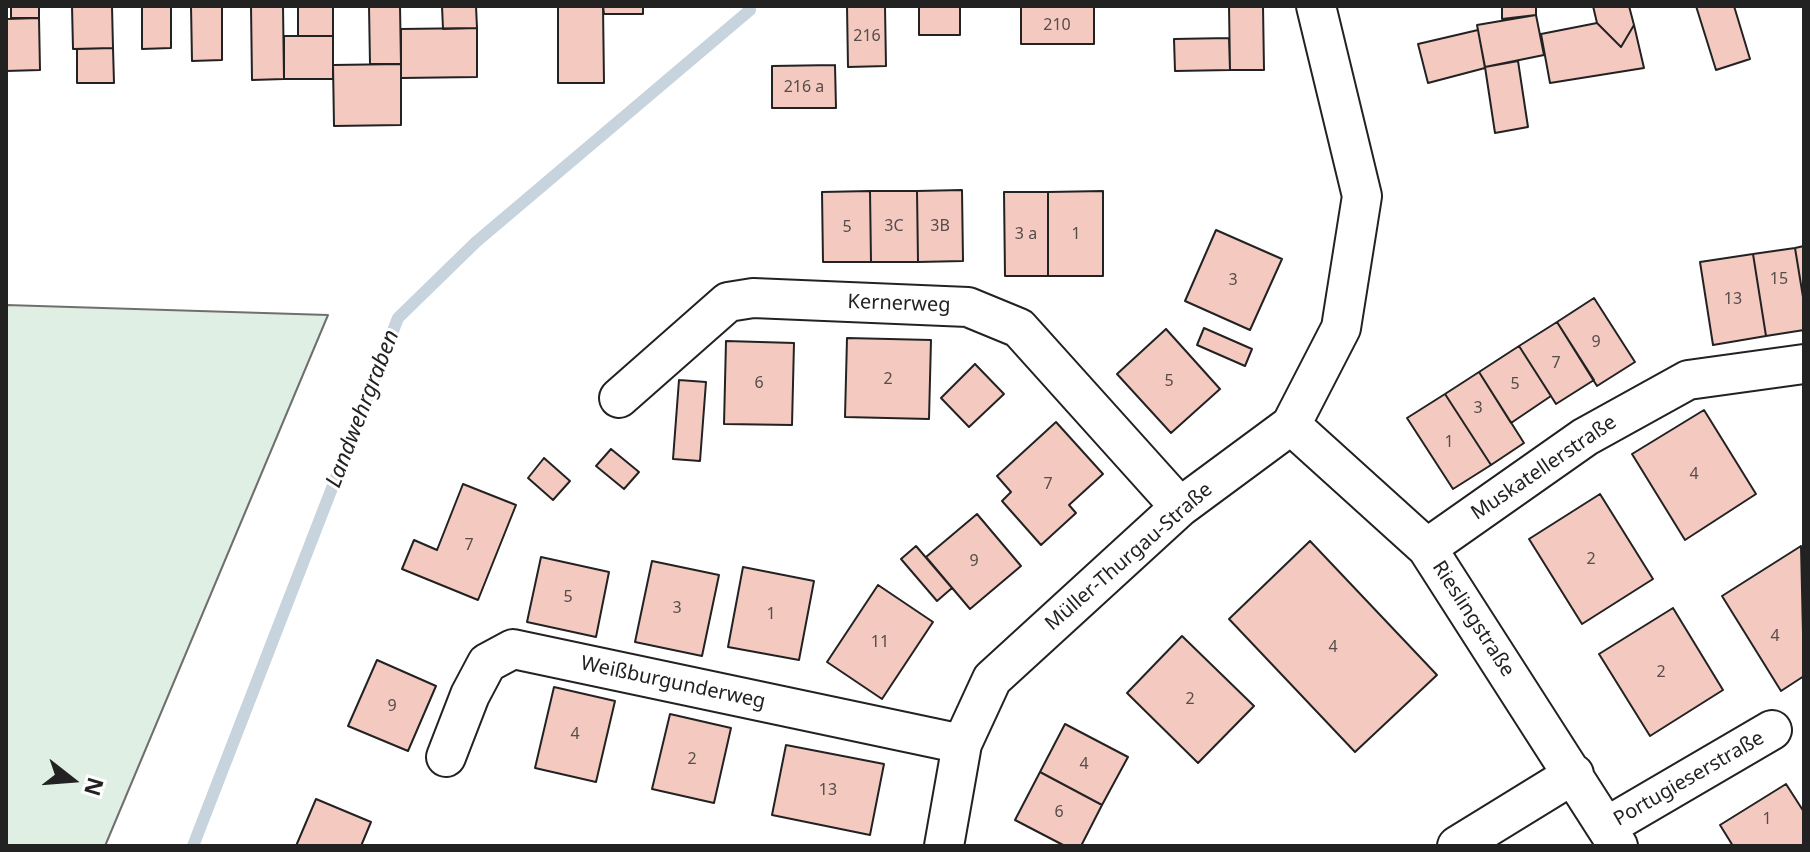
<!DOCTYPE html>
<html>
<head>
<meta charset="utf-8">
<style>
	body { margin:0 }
	#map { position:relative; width:1810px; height:852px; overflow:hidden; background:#fff; font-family:"Noto Sans",sans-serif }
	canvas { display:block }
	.frame { position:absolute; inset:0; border:8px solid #222; pointer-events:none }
	.north { position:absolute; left:32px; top:740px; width:80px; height:80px; -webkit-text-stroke:6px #fff; paint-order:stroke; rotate:107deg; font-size:22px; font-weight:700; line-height:32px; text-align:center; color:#222 }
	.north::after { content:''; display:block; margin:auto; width:28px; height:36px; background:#222; clip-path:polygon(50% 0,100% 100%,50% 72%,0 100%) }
</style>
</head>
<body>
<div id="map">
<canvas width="1810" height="852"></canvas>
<div class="frame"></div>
<div class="north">N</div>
</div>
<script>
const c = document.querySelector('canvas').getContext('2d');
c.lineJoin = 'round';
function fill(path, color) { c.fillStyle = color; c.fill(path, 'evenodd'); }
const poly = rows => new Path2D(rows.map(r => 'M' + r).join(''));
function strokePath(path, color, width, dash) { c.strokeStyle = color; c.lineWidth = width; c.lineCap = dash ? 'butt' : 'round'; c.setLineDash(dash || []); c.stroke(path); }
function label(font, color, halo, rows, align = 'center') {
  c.font = font + ' "Noto Sans",sans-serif'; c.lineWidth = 6; c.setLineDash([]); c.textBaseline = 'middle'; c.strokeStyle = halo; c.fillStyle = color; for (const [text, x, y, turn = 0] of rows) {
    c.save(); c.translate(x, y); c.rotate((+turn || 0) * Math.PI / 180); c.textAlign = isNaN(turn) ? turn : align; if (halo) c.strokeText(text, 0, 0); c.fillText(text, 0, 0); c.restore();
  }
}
const green = poly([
	[6,305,328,315,105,846,6,846,6,305]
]);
fill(green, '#e0efe3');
strokePath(green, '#6f6f6f', 2);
strokePath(poly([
	[193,846,398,318,476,242,750,10]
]), '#c7d3dd', 12);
const building = poly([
	[11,6,39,6,39,18,11,18,11,6],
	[72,6,112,6,113,48,73,49,72,6],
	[142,6,171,6,171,48,142,49,142,6],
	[191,6,222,6,222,60,192,61,191,6],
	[251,6,283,6,284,79,252,80,251,6],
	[298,6,333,6,333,36,298,36,298,6],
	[369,6,400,6,401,64,370,64,369,6],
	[442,6,476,6,477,28,443,29,442,6],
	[558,6,603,6,604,83,558,83,558,6],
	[603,6,643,6,643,14,604,14,603,6],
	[847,6,885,6,886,66,848,67,847,6],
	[919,6,960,6,960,35,919,35,919,6],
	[1021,6,1094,6,1094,44,1021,44,1021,6],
	[1229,6,1263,6,1264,70,1230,70,1229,6],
	[1502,6,1536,6,1536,15,1502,19,1502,6],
	[1593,6,1629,6,1634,25,1621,47,1597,23,1593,6],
	[1696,6,1734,6,1750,59,1716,70,1696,6],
	[1536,15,1544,55,1485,67,1477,25,1536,15],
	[39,18,40,70,6,71,6,19,39,18],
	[1597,23,1621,47,1634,25,1644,68,1550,83,1541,34,1597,23],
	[477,28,477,77,401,78,401,29,477,28],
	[1478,30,1485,68,1428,83,1418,44,1478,30],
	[284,36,333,36,333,79,284,79,284,36],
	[1229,38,1230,70,1175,71,1174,39,1229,38],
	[113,48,114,83,77,83,77,49,113,48],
	[1518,61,1528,127,1495,133,1485,67,1518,61],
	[401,64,401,125,334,126,333,65,401,64],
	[835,65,836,108,772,108,772,66,835,65],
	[962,190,963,261,918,262,917,191,962,190],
	[870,191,917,191,918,262,871,262,870,191],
	[870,191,871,262,823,262,822,192,870,191],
	[1103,191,1103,276,1048,276,1048,192,1103,191],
	[1004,192,1048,192,1048,276,1005,276,1004,192],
	[1216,230,1282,259,1250,330,1185,301,1216,230],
	[1804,246,1804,303,1795,248,1804,246],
	[1795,248,1804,303,1804,330,1766,336,1753,254,1795,248],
	[1753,254,1766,336,1713,345,1700,262,1753,254],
	[1594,298,1635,362,1597,386,1557,322,1594,298],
	[1557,322,1594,380,1556,404,1519,346,1557,322],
	[1204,328,1252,349,1245,366,1197,345,1204,328],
	[1166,329,1220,389,1171,433,1117,374,1166,329],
	[847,338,931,340,929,419,845,417,847,338],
	[726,341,794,343,792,425,724,424,726,341],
	[1519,346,1551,396,1511,423,1479,372,1519,346],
	[975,364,1004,394,969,427,941,398,975,364],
	[1479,372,1524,443,1491,465,1445,394,1479,372],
	[679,380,706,382,700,461,673,459,679,380],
	[1445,394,1491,465,1453,489,1407,418,1445,394],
	[1704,410,1756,494,1685,540,1632,454,1704,410],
	[1056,422,1103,474,1069,505,1076,513,1041,545,1002,501,1011,492,997,476,1056,422],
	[611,449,639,472,624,489,596,466,611,449],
	[544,458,570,481,553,500,528,478,544,458],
	[463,484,516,505,478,600,402,569,414,540,437,550,463,484],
	[1600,494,1653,579,1582,624,1529,539,1600,494],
	[977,514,1021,566,970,609,926,557,977,514],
	[1310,541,1437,675,1355,752,1229,619,1310,541],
	[916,546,952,588,937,601,901,559,916,546],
	[1801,546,1804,676,1781,691,1722,596,1801,546],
	[541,557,609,572,596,637,527,622,541,557],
	[652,561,719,575,702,656,635,642,652,561],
	[743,567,814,581,799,660,728,647,743,567],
	[878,585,933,622,882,699,827,662,878,585],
	[1673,608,1723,690,1650,736,1599,654,1673,608],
	[1182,636,1254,706,1198,763,1127,693,1182,636],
	[377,660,436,686,408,751,348,726,377,660],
	[554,687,615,701,596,782,535,768,554,687],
	[670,714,731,728,714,803,652,789,670,714],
	[1065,724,1128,757,1102,805,1040,772,1065,724],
	[786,745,884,764,870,835,772,815,786,745],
	[1040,772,1102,805,1081,846,1065,846,1015,820,1040,772],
	[1786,784,1804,812,1804,846,1733,846,1720,825,1786,784],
	[316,799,371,822,361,846,296,846,316,799]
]);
fill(building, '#f3c9c0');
strokePath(building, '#222', 2);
const minor = poly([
	[619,398,728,302,753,298,968,307,1019,328,1180,507],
	[1291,425,1427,548,1618,846],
	[1427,548,1585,437,1688,380,1804,364],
	[446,757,470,695,487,663,513,649,962,744],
	[1606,827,1772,730],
	[944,846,962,744,992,679,1180,507,1291,425,1341,328,1362,196,1316,6],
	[1457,846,1574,774]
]);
strokePath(minor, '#222', 42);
strokePath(minor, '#fff', 38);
label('16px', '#564c4a', null, [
	["210",1057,25],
	["216",867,36],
	["216 a",804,87],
	["3C",894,226],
	["3B",940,226],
	["5",847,227],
	["3 a",1026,234],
	["1",1076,234],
	["15",1779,279],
	["3",1233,280],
	["13",1733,299],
	["9",1596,342],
	["7",1556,363],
	["2",888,379],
	["5",1169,381],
	["6",759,383],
	["5",1515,384],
	["3",1478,408],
	["1",1449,442],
	["4",1694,474],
	["7",1048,484],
	["7",469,545],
	["2",1591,559],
	["9",974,561],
	["5",568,597],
	["3",677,608],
	["1",771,614],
	["4",1775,636],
	["11",880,642],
	["4",1333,647],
	["2",1661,672],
	["2",1190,699],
	["9",392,706],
	["4",575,734],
	["2",692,759],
	["4",1084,764],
	["13",828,790],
	["6",1059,812],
	["1",1767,819]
]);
label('20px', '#222', '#fff', [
	["Kernerweg",899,304,2],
	["Muskatellerstraße",1544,468,-34],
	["Müller-Thurgau-Straße",1129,557,-41],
	["Rieslingstraße",1473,619,57],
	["Weißburgunderweg",673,683,12],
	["Portugieserstraße",1689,779,-30]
]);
label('italic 22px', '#222', '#fff', [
	["Landwehrgraben",363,409,-69]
]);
</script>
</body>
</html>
